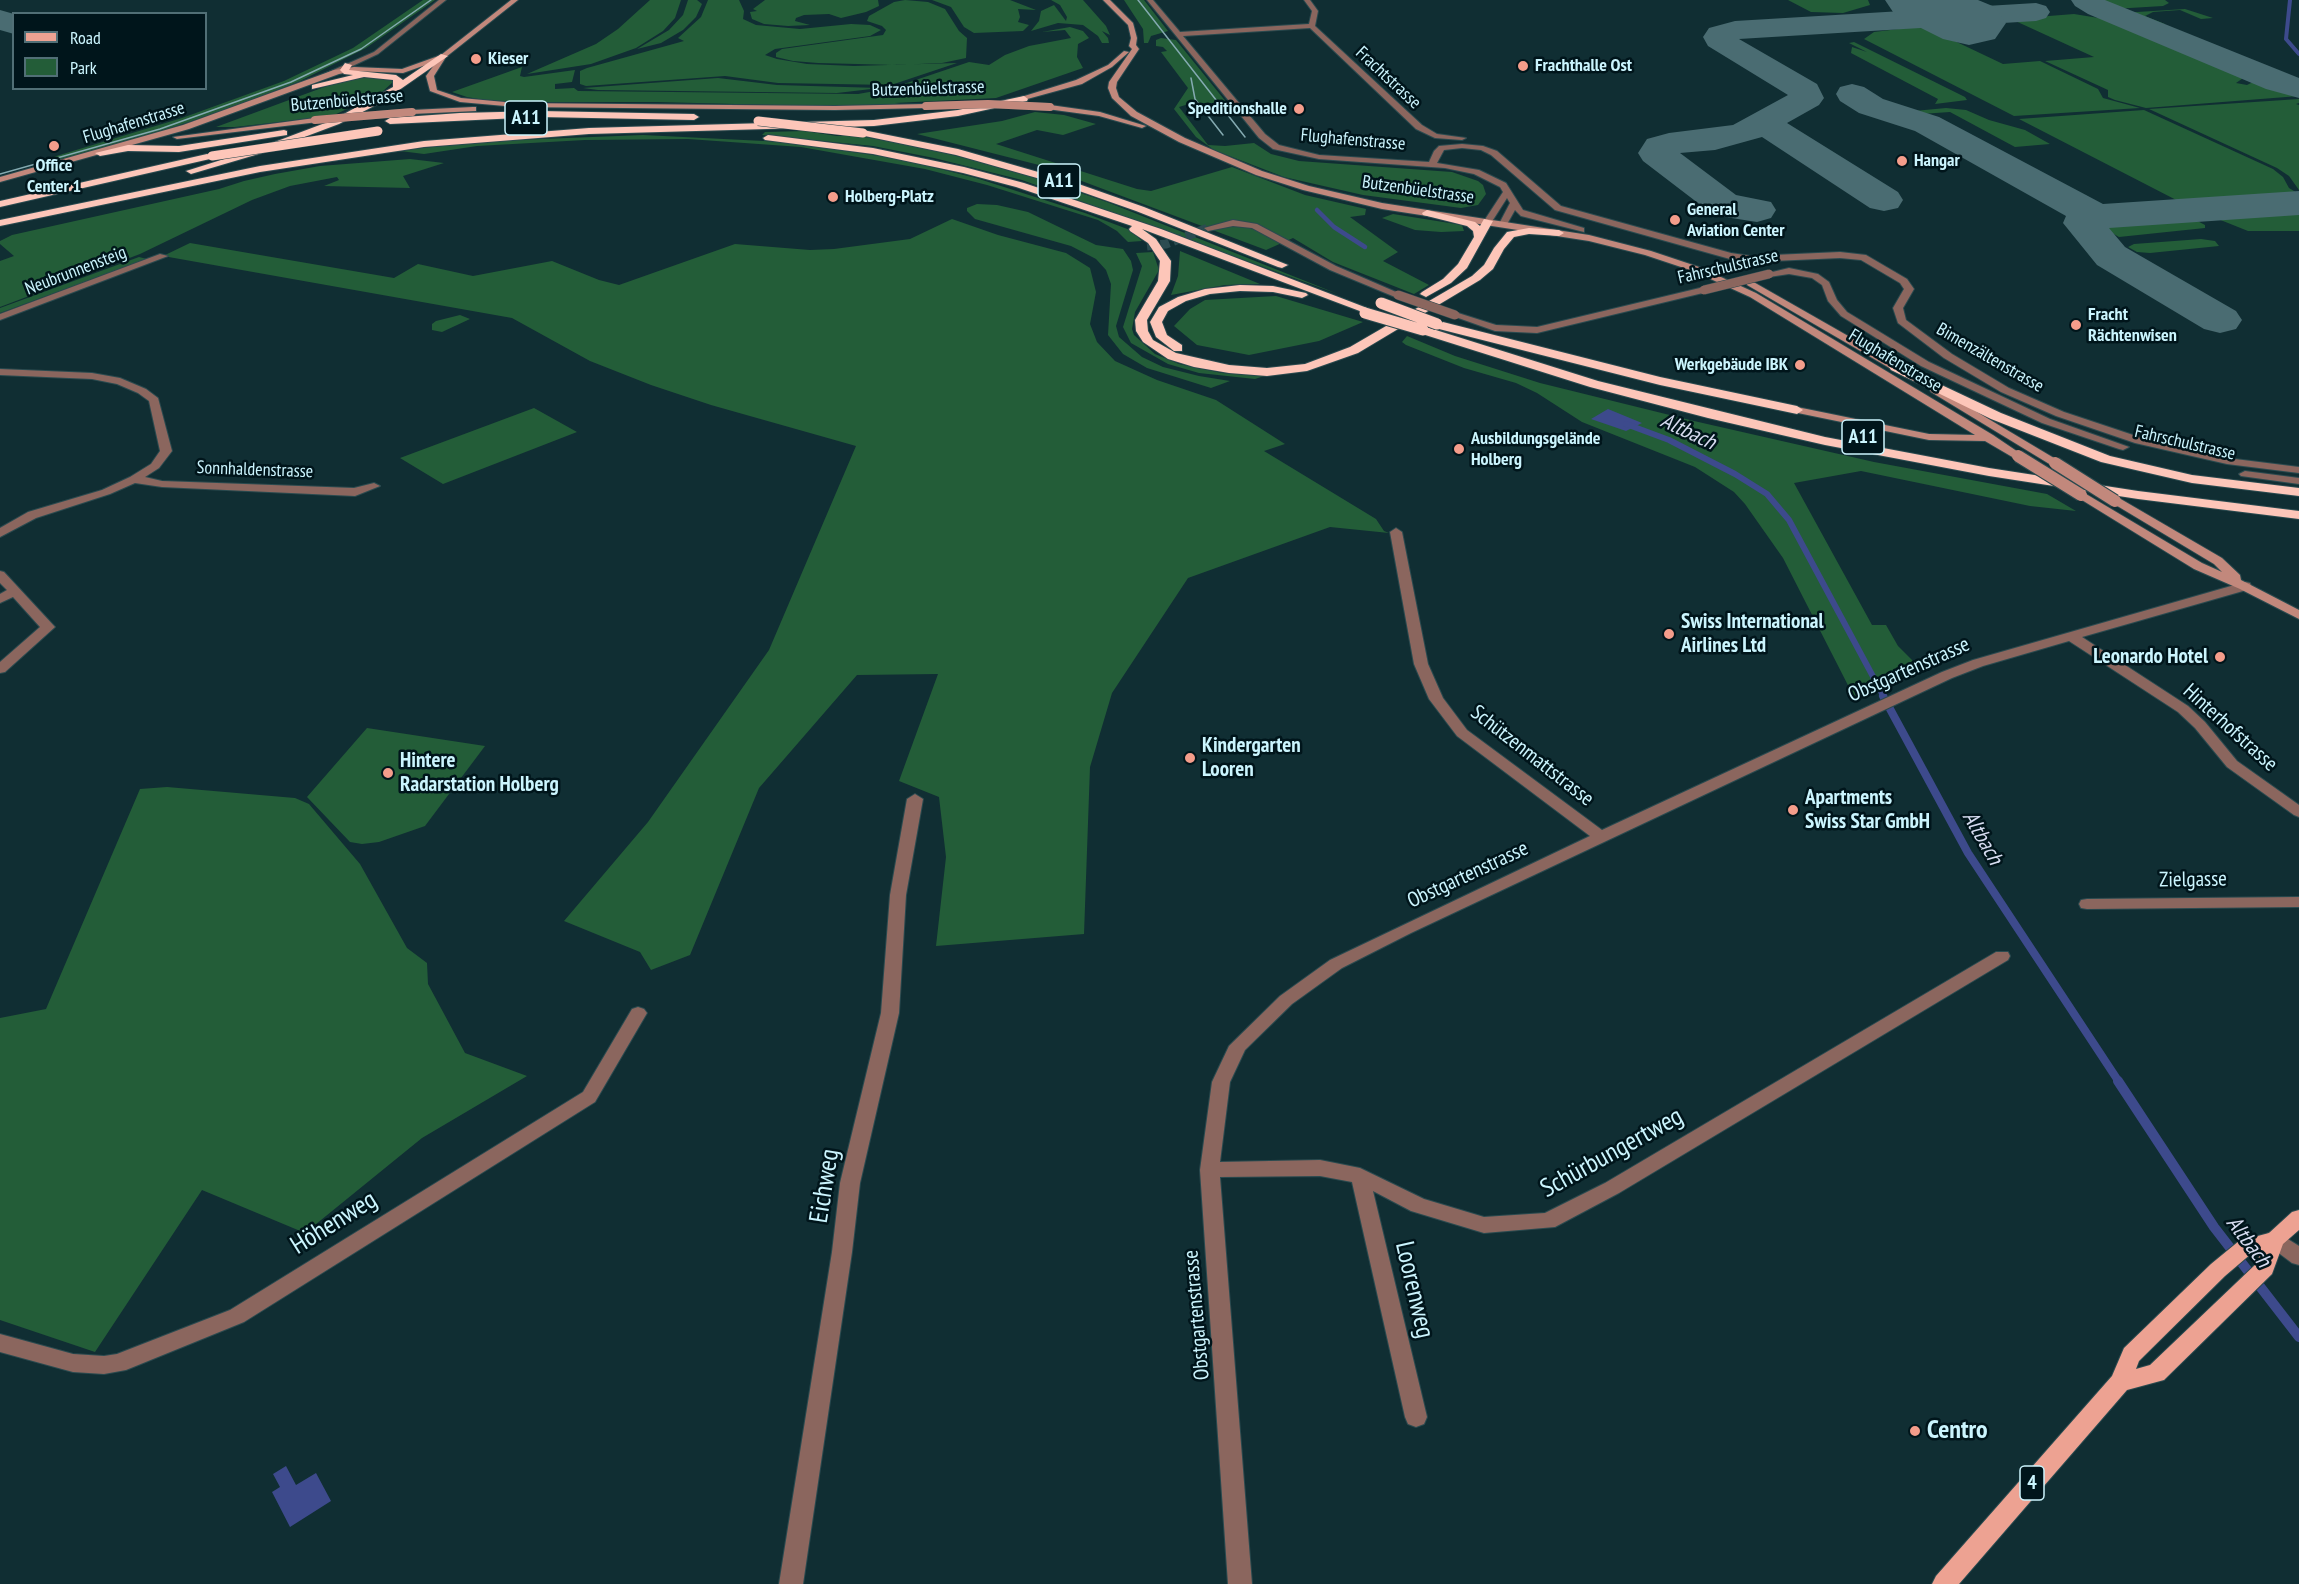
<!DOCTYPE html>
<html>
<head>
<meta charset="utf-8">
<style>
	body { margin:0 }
	#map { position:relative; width:2299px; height:1584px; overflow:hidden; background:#102e33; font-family:"PT Sans Narrow",sans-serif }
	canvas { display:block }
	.legend { position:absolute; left:12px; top:12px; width:195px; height:78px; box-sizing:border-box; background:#00151b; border:2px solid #516f76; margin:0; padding:8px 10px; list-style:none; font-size:18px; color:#cbf5fe }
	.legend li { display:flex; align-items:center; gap:12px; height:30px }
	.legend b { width:30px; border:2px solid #516f76 }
</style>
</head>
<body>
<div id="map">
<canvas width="2299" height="1584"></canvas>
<ul class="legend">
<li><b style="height:8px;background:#eda292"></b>Road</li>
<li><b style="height:16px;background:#235d38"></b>Park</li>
</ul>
</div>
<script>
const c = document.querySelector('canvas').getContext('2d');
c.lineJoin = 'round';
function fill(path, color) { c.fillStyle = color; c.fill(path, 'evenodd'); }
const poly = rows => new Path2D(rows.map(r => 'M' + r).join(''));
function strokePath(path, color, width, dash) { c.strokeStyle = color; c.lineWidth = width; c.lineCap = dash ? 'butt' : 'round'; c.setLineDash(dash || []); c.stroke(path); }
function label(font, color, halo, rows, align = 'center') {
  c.font = font + ' "PT Sans Narrow",sans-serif'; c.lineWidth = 5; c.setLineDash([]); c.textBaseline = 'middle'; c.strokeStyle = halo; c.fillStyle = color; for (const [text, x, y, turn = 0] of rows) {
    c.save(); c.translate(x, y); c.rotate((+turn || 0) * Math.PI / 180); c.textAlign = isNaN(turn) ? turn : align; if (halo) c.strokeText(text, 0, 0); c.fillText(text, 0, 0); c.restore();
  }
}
fill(poly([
	[423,0,435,0,366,48,300,81,231,108,140,138,61,160,53,157,182,118,284,81,353,48],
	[650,0,681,0,675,18,663,31,636,48,591,64,527,74,596,44,618,29],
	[688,0,697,0,702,4,696,17,683,30,661,43,637,49,669,30,683,15],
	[708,0,739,0,744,11,743,19,756,25,800,29,851,24,870,25,881,30,870,36,775,49,765,55,777,59,807,64,854,66,957,63,891,85,778,83,725,76,586,86,580,84,580,71,587,68,684,41,678,38,701,17],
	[765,0,878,0,879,6,866,12,841,18,829,14,804,15,796,18,795,21,810,25,788,26,764,24,752,19,750,12,757,11,753,9],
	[905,0,928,2,945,9,959,31,967,38,966,58,942,63,896,65,818,63,793,61,776,57,776,53,782,49,883,35,886,30,882,26,867,21,869,16,894,2],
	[932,0,1010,0,1036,10,1018,9,1020,17,1018,22,1029,25,1023,31,974,33,964,27,951,7],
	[1051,0,1083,0,1106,26,1110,35,1102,31,1108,38,1109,43,1102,43,1098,36,1083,25,1058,23,1031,31,1039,21,1041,11,1054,5,1066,21,1067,17,1060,5],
	[1124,0,1144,0,1168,31,1151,36,1148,43,1144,43,1143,29],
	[1788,0,1868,0,1870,5,1843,13,1811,12],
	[2102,0,2165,0,2169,3,2163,6,2113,9,2101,5],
	[2185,9,2213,18,2201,19,2180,10,2153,12,2145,16,2165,24,2153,25,2121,13],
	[2074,14,2117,21,2249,74,2236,83,2247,85,2255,81,2265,82,2299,91,2299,96,2146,108,2115,100,2108,97,2108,90,2045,61,2094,57,2011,19],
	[1923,26,2003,64,2040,61,2098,89,2103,98,2140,108,2014,116,1864,39,1874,32],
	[1070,27,1083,31,1089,38,1078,44,1077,57,1083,68,996,98,895,103,907,105,813,106,657,102,495,102,467,97,452,92,522,67,520,76,524,77,575,70,572,82,555,84,555,89,574,88,578,91,858,94,892,88,969,62,989,65,1005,55,1029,46,1071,38,1065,30,1042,32],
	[1161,38,1176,40,1227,103,1192,103,1179,107,1208,145,1225,146,1254,143,1271,154,1299,161,1452,172,1478,181,1483,185,1486,194,1478,205,1461,208,1363,195,1284,177,1214,150,1196,137,1174,109,1188,88,1161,52,1167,51,1163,47,1156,46,1156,40],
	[1854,42,1965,97,1967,100,1935,104,1938,99,1851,53,1852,47,1867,52,1849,43],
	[360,77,376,77,389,78,393,82,381,93,332,116,235,127,216,127,327,86],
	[718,78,777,85,880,88,837,93,598,90,583,88],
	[2299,99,2299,103,2296,104,2299,105,2299,190,2289,176,2277,168,2149,109],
	[1946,108,1966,110,1989,120,2025,130,2050,144,2015,147,1950,112,1921,114,1914,111],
	[2144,110,2273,169,2283,177,2289,188,2299,194,2299,200,2203,207,2184,204,2019,119],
	[1035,112,1064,115,1096,124,1063,135,1037,130,996,144,1137,189,1151,191,1232,167,1305,195,1366,209,1365,215,1350,217,1398,252,1383,261,1429,285,1414,294,1333,262,1293,238,1266,250,1039,165,917,134,1002,121],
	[805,131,837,136,854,135,920,147,1013,170,1107,202,1338,294,1022,180,934,158,873,146,762,135,765,132],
	[643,135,784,142,900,159,976,178,1085,213,1130,230,1142,241,1128,242,1117,231,1098,220,987,185,925,169,801,147,688,139,585,140,477,146,424,154,400,151,338,159,403,150,491,141],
	[410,159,444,163,403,176,410,188,324,186,339,180,337,177,290,186,252,200,140,254,0,307,0,261,14,256,0,244,0,241,12,235,219,189,244,181,275,174,320,166],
	[977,204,997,205,1028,212,1096,245,1123,249,1131,261,1133,270,1116,326,1119,337,1142,357,1163,367,1199,376,1230,381,1211,388,1147,368,1123,354,1108,335,1111,284,1106,270,1096,259,1071,246,975,219,967,211,967,208],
	[2299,207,2299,231,2248,231,2218,219,2213,214],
	[1393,214,1462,225,1464,231,1441,232,1415,230,1382,218],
	[2186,215,2205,225,2205,228,2119,237,2093,222],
	[952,219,998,235,1066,253,1090,268,1096,292,1090,324,1097,342,1115,361,1157,380,1216,400,1285,444,1264,451,1376,519,1384,531,1389,533,1330,527,1188,578,1112,693,1090,767,1084,934,936,946,946,857,939,797,899,781,938,674,857,675,759,788,690,955,651,970,640,952,564,921,648,822,769,650,856,446,711,405,651,385,590,361,512,318,163,256,190,243,394,278,418,264,473,276,552,261,599,280,619,285,735,244,810,250,834,249,910,239],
	[2201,239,2215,241,2219,246,2150,253,2137,252,2128,247,2134,244],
	[1180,251,1260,284,1225,285,1171,295,1178,276],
	[1153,252,1159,270,1135,312,1132,329,1134,335,1155,354,1179,364,1222,373,1264,376,1255,379,1199,373,1168,364,1131,343,1123,327,1142,266,1136,253],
	[139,257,147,259,0,313,0,308],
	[1276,296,1363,322,1319,341,1249,355,1197,345,1174,326,1190,309,1205,300],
	[460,315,470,319,442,332,432,330,432,324,436,321],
	[1407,336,1455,356,1540,383,1694,421,1874,462,2047,494,2076,511,2030,506,1861,471,1794,483,1872,625,1886,625,1898,646,1921,669,1855,699,1783,558,1745,504,1734,492,1695,467,1582,422,1537,393,1516,383,1464,368,1406,345,1402,342],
	[534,408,577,432,443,484,400,458],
	[367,728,485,746,425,826,379,842,362,844,350,842,307,797],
	[167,787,295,798,309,804,360,864,407,948,427,963,428,984,465,1053,527,1076,422,1138,305,1233,202,1190,95,1352,0,1320,0,1018,46,1009,140,789]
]), '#235d38');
fill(poly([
	[1608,409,1642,423,1626,431,1591,419],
	[286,1466,296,1485,316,1473,331,1501,290,1527,272,1492,280,1487,273,1474]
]), '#3d4a8c');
strokePath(poly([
	[2290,0,2286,39,2299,54]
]), '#3d4a8c', 4);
strokePath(poly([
	[1317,210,1334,227,1365,247]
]), '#3d4a8c', 4.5);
strokePath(poly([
	[1626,424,1669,440,1735,474,1767,494,1789,520,1884,697]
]), '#3d4a8c', 6);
strokePath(poly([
	[1883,696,1968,853,2119,1082]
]), '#3d4a8c', 8);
strokePath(poly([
	[2118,1081,2214,1227,2299,1337]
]), '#3d4a8c', 10);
fill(poly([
	[2071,0,2105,0,2299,78,2299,98,2266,89,2088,14,2075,6,2071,0],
	[2036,3,2046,6,2050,12,2046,18,2036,21,1739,39,1817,84,1824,98,1819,105,1787,123,1898,192,1903,200,1898,208,1884,211,1870,208,1762,137,1715,150,1680,153,1736,195,1771,202,1776,210,1771,218,1757,222,1725,217,1711,213,1643,161,1638,153,1647,139,1669,133,1733,125,1788,95,1708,46,1703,37,1709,28,1735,21,2036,3],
	[0,10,14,14,14,34,0,30,0,10],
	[1852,84,1864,87,1883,99,1939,117,2103,204,2299,191,2299,215,2109,228,2125,247,2236,311,2242,320,2236,329,2220,333,2204,329,2097,265,2063,223,2066,216,1915,131,1859,113,1840,101,1836,94,1840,87,1852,84]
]), '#4a6c72');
fill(poly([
	[1885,0,1978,0,1995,7,2006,23,1995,39,1969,45,1943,39,1895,15,1885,0]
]), '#4a6c72');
strokePath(poly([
	[1147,246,1166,244,1208,228]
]), '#2c4c51', 9, [9, 4.5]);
const minor = poly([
	[439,0,446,0,378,54,329,77,322,75,374,52,439,0],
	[1147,0,1153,0,1180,32,1309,24,1312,11,1304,0,1310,0,1318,11,1315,26,1422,125,1437,134,1466,138,1462,140,1435,138,1416,129,1310,28,1183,36,1265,134,1279,145,1319,155,1429,162,1434,151,1439,146,1462,144,1483,146,1497,151,1561,206,1731,253,1751,256,1840,252,1866,255,1907,279,1914,289,1903,308,1906,320,1952,354,2009,388,2064,412,2142,438,2227,458,2299,467,2299,473,2227,464,2135,443,2056,416,2001,392,1944,358,1898,323,1893,308,1904,289,1900,283,1861,260,1840,258,1751,262,1730,259,1555,210,1491,155,1481,150,1462,148,1444,150,1437,163,1479,170,1506,183,1523,210,1584,228,1584,232,1521,216,1515,210,1506,226,1500,226,1499,224,1510,203,1507,198,1491,223,1485,223,1484,221,1503,192,1500,187,1474,174,1445,168,1319,159,1273,149,1259,138,1147,0],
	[1233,220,1257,224,1336,266,1403,295,1395,297,1330,270,1252,228,1233,226,1208,231,1204,228,1233,220],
	[160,254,168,256,0,320,0,314,160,254],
	[1789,268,1818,274,1829,282,1837,300,1847,312,1929,362,2050,419,2129,447,2123,450,2119,449,2042,423,1921,366,1841,316,1828,301,1822,285,1812,278,1789,274,1769,277,1764,274,1789,268],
	[1704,287,1707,288,1707,292,1537,333,1495,331,1450,315,1455,312,1496,325,1537,327,1704,287],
	[0,369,92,373,120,378,146,389,158,398,172,451,159,468,145,477,162,481,354,488,374,483,380,486,355,496,162,487,135,483,110,494,36,518,0,537,0,528,28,512,102,490,130,477,151,464,160,451,149,401,138,393,117,384,92,379,0,375,0,369],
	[2245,471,2299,478,2299,484,2241,476,2239,474,2245,471],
	[1396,528,1402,532,1428,664,1443,698,1467,730,1602,830,1942,672,1973,660,2245,582,2250,583,2251,586,2250,589,2082,637,2188,706,2205,722,2237,761,2299,805,2299,817,2294,815,2227,767,2195,728,2178,712,2069,641,1983,666,1952,678,1411,933,1342,968,1292,1004,1245,1050,1230,1082,1220,1162,1320,1160,1360,1168,1424,1199,1484,1217,1545,1213,1605,1183,1996,952,2008,952,2010,956,2008,960,1619,1193,1555,1227,1484,1233,1411,1211,1373,1191,1427,1417,1424,1424,1416,1427,1408,1424,1405,1417,1352,1182,1320,1176,1220,1177,1252,1584,1228,1584,1200,1170,1212,1082,1229,1046,1280,996,1330,960,1590,836,1457,736,1429,699,1414,664,1390,532,1396,528],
	[0,571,4,572,55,627,5,672,0,673,0,662,40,627,13,597,0,603,0,594,7,590,0,583,0,571],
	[915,794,923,799,906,895,899,1013,860,1183,852,1252,803,1584,779,1584,832,1252,840,1183,881,1013,890,895,907,799,915,794],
	[2299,897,2299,907,2087,909,2081,908,2079,904,2081,900,2087,899,2299,897],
	[638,1007,644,1009,647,1013,595,1102,244,1322,126,1370,104,1374,73,1372,0,1352,0,1334,73,1354,104,1356,117,1354,230,1310,583,1092,632,1009,638,1007],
	[2275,1231,2299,1246,2299,1265,2292,1263,2268,1245,2265,1239,2268,1233,2275,1231]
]);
const secondary = poly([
	[511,0,518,0,446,57,434,76,437,90,461,98,516,103,835,106,926,104,930,106,926,108,835,110,516,107,460,102,430,91,426,76,437,61,403,73,354,71,339,74,189,129,0,182,0,177,183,125,334,70,354,67,402,69,441,55,511,0],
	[1103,0,1110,0,1133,23,1137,38,1136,45,1139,49,1117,82,1116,88,1119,97,1137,112,1185,138,1262,171,1309,186,1382,203,1589,235,1651,251,1699,267,1756,293,1993,435,2024,456,2022,458,2014,458,1985,441,1929,440,1793,412,1793,408,1797,407,1929,434,1975,435,1750,297,1693,271,1645,255,1589,241,1382,209,1303,190,1256,175,1179,142,1131,116,1112,98,1108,88,1109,82,1132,49,1129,46,1131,38,1128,25,1103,0],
	[1124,51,1129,52,1112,67,1082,84,1009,104,1005,102,1076,80,1108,65,1124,51],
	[1050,105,1100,112,1146,126,1142,128,1099,116,1047,109,1047,105,1050,105],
	[473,107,476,107,476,111,412,114,408,112,412,110,473,107],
	[315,118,319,120,318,122,177,139,173,137,315,118],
	[1750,280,1913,373,1914,375,1905,377,1747,285,1747,281,1750,280],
	[1935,387,2059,461,2061,463,2059,465,2051,465,1931,392,1930,390,1935,387],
	[2081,491,2202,563,2222,572,2214,564,2109,501,2111,498,2119,498,2222,558,2240,575,2241,580,2299,610,2299,619,2240,589,2194,569,2077,497,2077,493,2081,491]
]);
const primary = poly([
	[2299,1210,2299,1230,2283,1244,2272,1274,2164,1380,2127,1390,1959,1584,1932,1584,1936,1576,2112,1376,2124,1348,2211,1264,2239,1241,2269,1233,2292,1212,2299,1210],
	[2261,1251,2257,1263,2150,1365,2136,1369,2139,1361,2225,1276,2252,1253,2261,1251]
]);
const motorway = poly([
	[441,54,448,56,382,102,339,124,262,153,191,174,186,171,256,149,333,120,393,87,393,80,364,77,312,89,312,85,353,75,344,74,340,70,345,63,352,65,349,70,396,75,403,80,441,54],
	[1024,96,1028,99,1027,101,958,116,874,126,589,134,424,147,260,172,0,226,0,220,260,166,424,141,589,128,874,120,958,110,1024,96],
	[540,111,694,114,699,117,694,120,540,117,390,124,385,121,390,118,460,113,540,111],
	[284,130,287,131,287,135,179,152,128,151,100,156,95,153,128,145,179,146,284,130],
	[863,130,958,149,1073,182,1144,207,1288,265,1282,268,1278,267,1136,211,1065,186,956,155,860,135,860,131,863,130],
	[768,135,873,148,964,167,1024,183,1161,229,1375,311,1369,314,1365,313,1142,229,1156,239,1171,261,1170,281,1147,320,1148,331,1153,340,1176,353,1229,365,1267,368,1305,364,1350,347,1472,276,1484,265,1494,248,1507,232,1529,228,1559,230,1564,233,1559,236,1529,234,1514,237,1504,249,1493,269,1480,280,1358,353,1307,371,1267,376,1229,373,1194,367,1168,359,1143,342,1136,331,1135,320,1158,281,1160,261,1148,243,1130,231,1129,229,1132,226,1016,187,963,173,873,154,765,140,763,138,768,135],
	[207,154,210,155,210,159,0,207,0,201,207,154],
	[1427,210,1475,222,1480,226,1484,219,1493,221,1467,268,1451,283,1426,297,1420,294,1422,292,1443,279,1458,264,1474,237,1473,231,1467,226,1423,215,1422,213,1427,210],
	[1240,285,1273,286,1306,293,1308,295,1302,298,1273,292,1240,291,1210,294,1186,301,1168,311,1162,322,1167,335,1182,345,1182,351,1174,351,1156,337,1150,322,1159,307,1178,297,1205,289,1240,285],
	[1443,322,1660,377,1797,406,1803,410,1797,414,1660,385,1439,329,1437,326,1443,322],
	[1423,326,1598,381,1825,437,1989,468,2138,491,2299,511,2299,519,2138,499,1989,476,1825,445,1708,418,1590,387,1419,333,1419,327,1423,326],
	[1895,363,2001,413,2110,456,2192,475,2299,488,2299,496,2192,483,2101,462,1991,419,1891,370,1889,367,1895,363]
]);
strokePath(minor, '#2a4a4f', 2);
strokePath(secondary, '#2a4a4f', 2);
strokePath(primary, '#2a4a4f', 2);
strokePath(motorway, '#2a4a4f', 2);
fill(minor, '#8b665e');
fill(secondary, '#c2887c');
fill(primary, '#eda292');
fill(motorway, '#fdc6b9');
strokePath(poly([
	[1138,0,1245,137],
	[1191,78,1195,99,1223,135],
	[0,174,160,129,291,82,361,49,431,0]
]), '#84aab1', 1.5);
const minorBridge = poly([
	[1704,290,1769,274],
	[1398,295,1455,315]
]);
const secondaryBridgeFar1 = poly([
	[926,106,988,104,1050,107],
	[315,120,412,112]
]);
const secondaryBridge = poly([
	[2018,456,2081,495],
	[2055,463,2115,501]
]);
const motorwayBridgeFar1 = poly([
	[758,121,863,133],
	[212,156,378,131]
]);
const motorwayBridge = poly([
	[1381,303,1437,324],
	[1365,313,1423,330]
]);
strokePath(minorBridge, '#2a4a4f', 10, []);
strokePath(secondaryBridgeFar1, '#2a4a4f', 8, []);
strokePath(secondaryBridge, '#2a4a4f', 14, []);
strokePath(motorwayBridgeFar1, '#2a4a4f', 10, []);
strokePath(motorwayBridge, '#2a4a4f', 13, []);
strokePath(minorBridge, '#8b665e', 9);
strokePath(secondaryBridgeFar1, '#c2887c', 8);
strokePath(secondaryBridge, '#c2887c', 12);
strokePath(motorwayBridgeFar1, '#fdc6b9', 9);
strokePath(motorwayBridge, '#fdc6b9', 11);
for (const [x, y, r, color] of [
	[476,59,6,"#f49d8b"],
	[1523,66,6,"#f49d8b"],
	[1299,109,6,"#f49d8b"],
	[54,146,6,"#f49d8b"],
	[1902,161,6,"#f49d8b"],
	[833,197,6,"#f49d8b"],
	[1675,220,6,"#f49d8b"],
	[2076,325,6,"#f49d8b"],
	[1800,365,6,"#f49d8b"],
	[1459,449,6,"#f49d8b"],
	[1669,634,6,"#f49d8b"],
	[2220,657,6,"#f49d8b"],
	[1190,758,6,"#f49d8b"],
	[388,773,6,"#f49d8b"],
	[1793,810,6,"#f49d8b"],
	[1915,1431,6,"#f49d8b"]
]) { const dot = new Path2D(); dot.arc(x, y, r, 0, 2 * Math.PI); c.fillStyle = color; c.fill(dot); strokePath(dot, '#00151b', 2); }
label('bold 18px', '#cbf5fe', '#00151b', [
	["Kieser",488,59],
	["Frachthalle Ost",1535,66],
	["Speditionshalle",1287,109,"right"],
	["Hangar",1914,161],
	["Office",54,166,"center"],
	["Center 1",54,187,"center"],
	["Holberg-Platz",845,197],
	["General",1687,210],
	["Aviation Center",1687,231],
	["Fracht",2088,315],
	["Rächtenwisen",2088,336],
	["Werkgebäude IBK",1788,365,"right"],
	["Ausbildungsgelände",1471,439],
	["Holberg",1471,460]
], 'left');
label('18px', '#cbf5fe', '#00151b', [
	["Frachtstrasse",1388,78,43],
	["Butzenbüelstrasse",928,89,-2],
	["Butzenbüelstrasse",347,101,-5],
	["Flughafenstrasse",134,123,-17],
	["Flughafenstrasse",1353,140,5],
	["Butzenbüelstrasse",1418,190,8],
	["Fahrschulstrasse",1728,267,-13],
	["Neubrunnensteig",76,271,-21],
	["Bimenzältenstrasse",1990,358,30],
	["Flughafenstrasse",1895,361,31],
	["Fahrschulstrasse",2185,443,13],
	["Sonnhaldenstrasse",255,470,2]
]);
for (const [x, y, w] of [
	[526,118,42],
	[1059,181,42],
	[1863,437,42],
	[2032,1483,24]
]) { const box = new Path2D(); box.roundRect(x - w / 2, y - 17, w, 34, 4.5); c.fillStyle = '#00151b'; c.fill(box); strokePath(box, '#cbf5fe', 1.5); }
label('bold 20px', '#cbf5fe', null, [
	["A11",526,118],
	["A11",1059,181],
	["A11",1863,437],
	["4",2032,1483]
]);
label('bold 21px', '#cbf5fe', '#00151b', [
	["Swiss International",1681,622],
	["Airlines Ltd",1681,646],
	["Leonardo Hotel",2208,657,"right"],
	["Kindergarten",1202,746],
	["Looren",1202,770],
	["Hintere",400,761],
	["Radarstation Holberg",400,785],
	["Apartments",1805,798],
	["Swiss Star GmbH",1805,822]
], 'left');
label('21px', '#cbf5fe', '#00151b', [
	["Obstgartenstrasse",1909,670,-24],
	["Hinterhofstrasse",2230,728,42],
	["Schützenmattstrasse",1532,756,38],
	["Obstgartenstrasse",1468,875,-25],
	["Zielgasse",2193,880,-1],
	["Obstgartenstrasse",1197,1315,-95]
]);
label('italic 22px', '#d6dcf0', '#00151b', [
	["Altbach",1688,432,25],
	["Altbach",1982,838,60],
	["Altbach",2248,1242,53]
]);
label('26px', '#cbf5fe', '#00151b', [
	["Schürbungertweg",1612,1153,-29],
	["Eichweg",825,1186,-81],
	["Höhenweg",334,1223,-32],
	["Loorenweg",1414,1290,77]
]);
label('bold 26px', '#cbf5fe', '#00151b', [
	["Centro",1927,1431]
], 'left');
</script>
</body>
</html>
